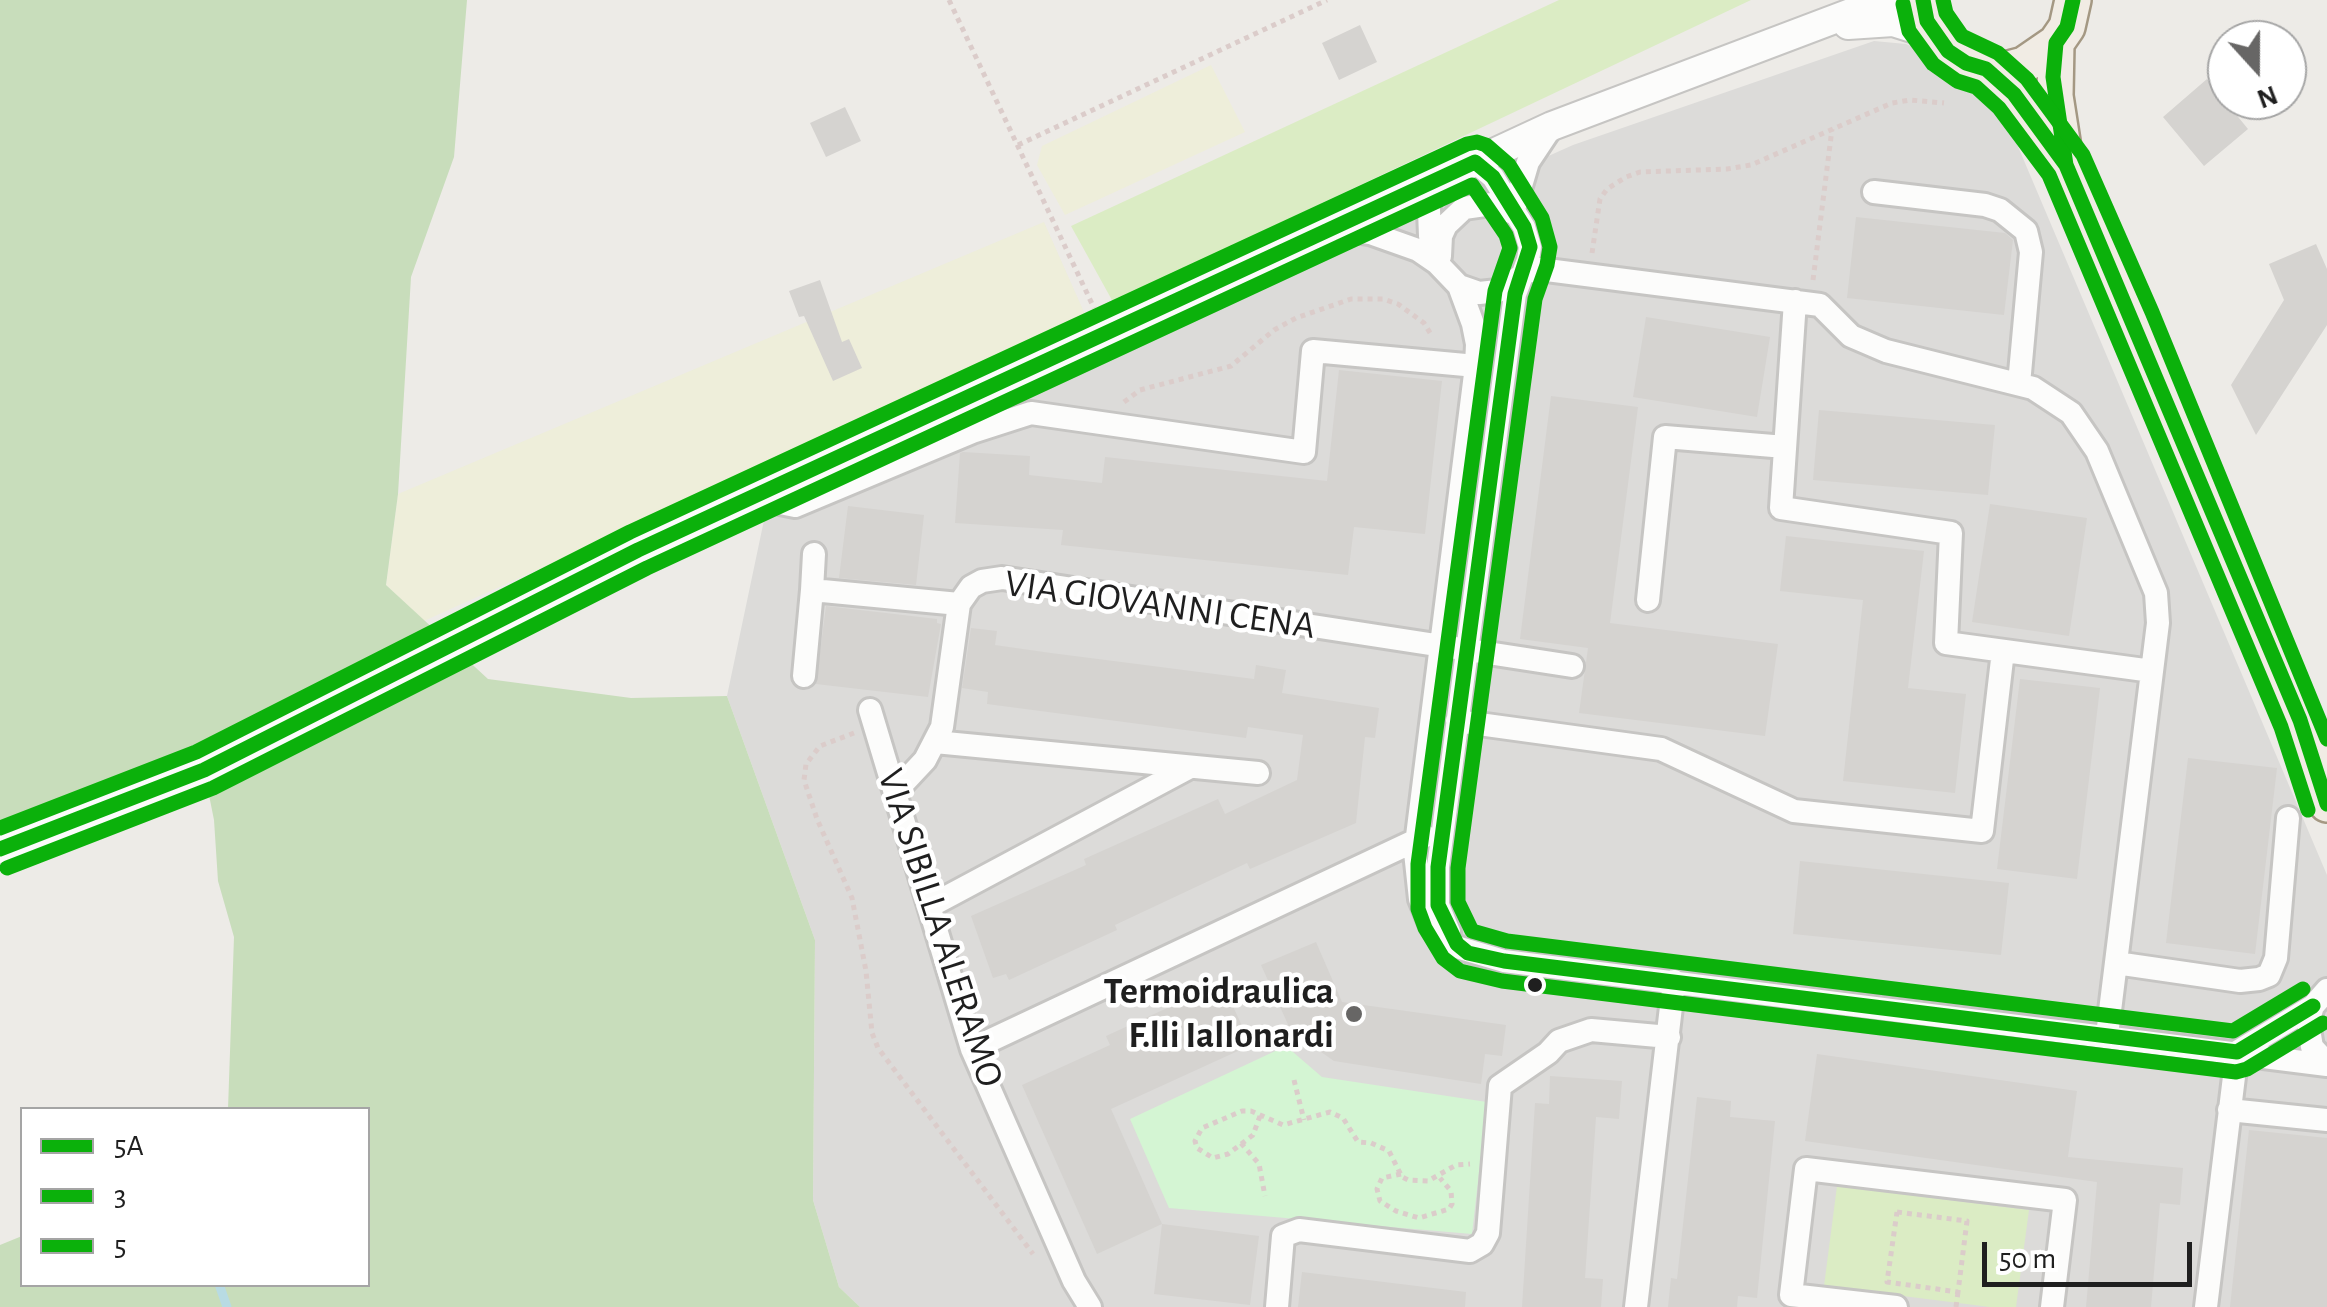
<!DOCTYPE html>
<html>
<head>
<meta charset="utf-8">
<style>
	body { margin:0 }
	#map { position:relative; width:2327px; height:1307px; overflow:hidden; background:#edebe7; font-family:"Alegreya Sans",sans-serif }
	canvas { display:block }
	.legend { position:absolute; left:20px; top:1107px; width:350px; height:180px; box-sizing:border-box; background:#fff; border:2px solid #a5a5a5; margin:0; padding:12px 18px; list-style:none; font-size:30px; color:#1f1f1f }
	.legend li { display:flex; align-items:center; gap:20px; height:50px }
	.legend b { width:50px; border:2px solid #a5a5a5 }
	.north { position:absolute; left:2207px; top:20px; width:100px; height:100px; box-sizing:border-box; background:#fff; border:2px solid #a5a5a5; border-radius:50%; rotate:159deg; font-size:28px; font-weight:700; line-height:40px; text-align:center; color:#1f1f1f }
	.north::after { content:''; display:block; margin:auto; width:35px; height:45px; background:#676665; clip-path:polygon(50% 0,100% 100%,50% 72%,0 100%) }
	.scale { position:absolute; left:1982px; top:1242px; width:210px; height:45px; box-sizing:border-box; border:5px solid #1f1f1f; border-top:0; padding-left:12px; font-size:30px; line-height:35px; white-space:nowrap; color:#1f1f1f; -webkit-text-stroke:8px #fff; paint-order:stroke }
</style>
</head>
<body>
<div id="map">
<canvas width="2327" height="1307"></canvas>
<ul class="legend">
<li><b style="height:12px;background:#0bb10b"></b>5A</li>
<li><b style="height:12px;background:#0bb10b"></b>3</li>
<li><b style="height:12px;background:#0bb10b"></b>5</li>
</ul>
<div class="north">N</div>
<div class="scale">50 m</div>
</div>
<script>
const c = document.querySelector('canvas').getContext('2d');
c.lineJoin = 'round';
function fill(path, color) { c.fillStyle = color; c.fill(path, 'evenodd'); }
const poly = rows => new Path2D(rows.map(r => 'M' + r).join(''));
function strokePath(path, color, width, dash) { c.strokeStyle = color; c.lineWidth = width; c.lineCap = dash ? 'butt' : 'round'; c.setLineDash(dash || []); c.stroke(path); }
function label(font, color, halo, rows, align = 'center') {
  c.font = font + ' "Alegreya Sans",sans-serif'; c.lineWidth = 9; c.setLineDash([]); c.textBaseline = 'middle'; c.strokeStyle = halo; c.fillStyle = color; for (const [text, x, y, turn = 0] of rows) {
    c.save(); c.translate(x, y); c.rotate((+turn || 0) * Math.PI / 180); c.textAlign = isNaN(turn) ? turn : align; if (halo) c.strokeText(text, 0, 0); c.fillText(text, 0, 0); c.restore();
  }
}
fill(poly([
	[1874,41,1906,44,1941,59,1969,77,1991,100,2011,130,2327,875,2327,1307,860,1307,839,1287,813,1200,815,940,727,696,767,506,1573,145]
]), '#dcdbd9');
fill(poly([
	[1211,65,1245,132,1065,215,1037,165,1042,146],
	[1044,222,1088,321,424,621,386,585,398,494]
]), '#eeeeda');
fill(poly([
	[1559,0,1751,0,1113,302,1071,226],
	[1837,1186,2029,1210,2016,1307,1990,1307,1824,1286]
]), '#dbecc4');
fill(poly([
	[0,0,467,0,454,157,411,277,398,494,386,585,488,679,631,698,727,696,815,940,813,1200,839,1287,860,1307,0,1307,0,1245,22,1236,22,1284,368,1284,368,1110,228,1109,234,937,218,881,214,820,204,770,0,853]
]), '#c8ddbb');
fill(poly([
	[1286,1046,1322,1077,1487,1102,1472,1234,1169,1208,1130,1119]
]), '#d4f5d3');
strokePath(poly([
	[219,1284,227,1307]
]), '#b8dbe3', 9);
fill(poly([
	[1360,25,1377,62,1339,80,1322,43],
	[2207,79,2248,129,2204,166,2163,117],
	[845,107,861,141,826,157,810,123],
	[1856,217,2005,233,2013,240,2004,315,1847,298],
	[2316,244,2327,269,2327,325,2256,435,2231,385,2284,300,2269,264],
	[820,280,842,342,849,339,862,368,833,381,804,316,799,317,789,291],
	[1646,317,1770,337,1757,417,1633,397],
	[1339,370,1442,381,1425,534,1354,527,1348,575,1061,545,1063,530,955,523,960,453,963,452,1030,456,1029,475,1102,483,1105,457,1327,481],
	[1551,396,1638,407,1610,623,1778,644,1765,736,1579,713,1588,648,1520,639],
	[1819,410,1995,425,1988,495,1813,480],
	[1990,504,2087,518,2069,636,1972,622],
	[848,506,924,515,916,585,839,578],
	[1786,536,1924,551,1908,688,1966,694,1955,793,1843,781,1863,600,1780,591],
	[826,606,937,619,937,623,941,624,928,697,816,684],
	[971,628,997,631,995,645,1051,653,1254,679,1256,665,1286,670,1282,693,1379,708,1375,738,1365,737,1356,823,1250,869,1247,863,1115,925,1117,930,1009,980,1006,974,993,978,971,916,1086,865,1084,859,1218,799,1225,814,1297,780,1303,735,1248,727,1246,738,987,704,988,692,962,688],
	[2020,679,2100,688,2077,879,1997,869],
	[2188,758,2277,768,2255,954,2166,943],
	[1800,861,2009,883,2001,955,1793,934],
	[1316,942,1342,1002,1506,1025,1502,1056,1485,1054,1481,1084,1334,1061,1291,1031,1261,965],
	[1222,983,1251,1045,1111,1109,1162,1224,1097,1254,1022,1085,1110,1045,1106,1036],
	[1817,1054,2077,1091,2068,1157,2183,1168,2180,1205,2160,1203,2151,1307,2086,1307,2097,1182,1805,1141],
	[1550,1076,1622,1081,1619,1119,1596,1117,1585,1278,1603,1279,1601,1307,1522,1307,1535,1103,1549,1104],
	[1697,1097,1731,1101,1730,1117,1775,1121,1757,1298,1738,1296,1737,1307,1668,1307,1671,1278,1677,1279],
	[2249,1130,2327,1138,2327,1307,2230,1307],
	[1162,1224,1259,1236,1250,1305,1154,1294],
	[1302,1272,1466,1292,1465,1307,1298,1307]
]), '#d5d3d0');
const minor = poly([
	[1428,184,1430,236,1439,254],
	[1874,192,1985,205,2000,210,2026,231,2031,252,2019,384],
	[1513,213,1528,162,1552,126],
	[1332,228,1370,233,1418,250,1437,263,1459,286,1479,293,1498,291,1527,272,1539,269,1820,305,1851,336,1886,351,2033,388,2071,413,2097,451,2156,593,2158,623,2107,1035],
	[1440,256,1441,236,1446,225,1464,208,1492,204,1513,213],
	[1459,286,1473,324,1477,344,1476,366,1415,852,1420,899,1431,926,1443,943,1504,961,2327,1065],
	[1795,301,1781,508,1951,533,1946,643,2152,671],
	[773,487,780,503,795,506,972,432,1031,413,1304,452,1313,351,1476,366],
	[812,590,814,554],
	[1648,600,1665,437,1785,447],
	[804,676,812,590,959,604],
	[870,710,972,1049,1074,1281,1090,1307],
	[1457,721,1661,749,1794,811,1982,831,2003,651],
	[935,742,1258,773],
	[896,791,925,760,942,727,959,604,971,587,982,581,1002,578,1572,666],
	[930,906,1190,767],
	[1449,932,1438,905,1438,867,1515,294,1528,260,1530,247,1524,227,1501,190,1493,177,1475,162],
	[2116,963,2240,981,2259,979,2269,975,2276,958,2288,818],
	[2327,990,2313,1006,2308,1023,2312,1047,2327,1063],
	[972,1049,1425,836],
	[2237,1052,2313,1006],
	[2229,1110,2327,1120],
	[1277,1307,1283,1236,1299,1230,1470,1251,1482,1244,1488,1233,1500,1086,1548,1053,1559,1041,1591,1030,1669,1037],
	[1636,1307,1674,981],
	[1896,1307,1791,1295,1806,1169,2065,1200,2052,1307],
	[2206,1307,2237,1052]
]);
const tertiary = poly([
	[1848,25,1893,22,1934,35],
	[0,849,204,770,638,550,1552,126,1885,0]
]);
const primary = poly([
	[1923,0,1927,21,1948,51,1966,63,1986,69,2005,70,2024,65,2056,43,2067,27,2073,0],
	[2056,43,2055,96,2064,154],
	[1986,69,2027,109,2066,165,2134,320,2300,720,2327,804]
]);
strokePath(minor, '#c6c5c3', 28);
strokePath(tertiary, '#c6c5c3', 32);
strokePath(primary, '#a49883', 40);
strokePath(poly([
	[949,0,1094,308],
	[1018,145,1327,0],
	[1592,253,1600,199,1607,189,1626,177,1640,172,1727,169,1751,165,1892,103,1910,100,1944,103],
	[1813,280,1832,129],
	[1124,402,1140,390,1231,366,1274,330,1296,318,1351,299,1383,299,1398,304,1424,323,1432,336],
	[854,733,820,746,806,764,804,780,817,819,852,898,866,971,872,1033,878,1048,1033,1254],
	[1294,1080,1304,1120],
	[1260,1116,1253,1135,1228,1154,1213,1158,1197,1148,1195,1141,1202,1128,1242,1111,1251,1111,1283,1125,1330,1112,1343,1118,1358,1142,1371,1143,1389,1151,1402,1177,1408,1180,1428,1181,1456,1165,1470,1164],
	[1241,1143,1259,1164,1265,1196],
	[1401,1174,1382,1178,1377,1189,1380,1201,1396,1211,1419,1218,1449,1209,1452,1204,1451,1191,1440,1178],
	[1897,1212,1967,1221,1958,1292,1887,1282,1897,1212],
	[1956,1307,1958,1292]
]), '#dbccca', 5, [5, 5]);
strokePath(minor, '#fcfcfb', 22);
strokePath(tertiary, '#fcfcfb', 28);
strokePath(primary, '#f1ece4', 35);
strokePath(poly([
	[1923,0,1927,21,1948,51,1966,63,1986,69,2014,94,2066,165,2300,720,2327,804],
	[2066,165,2053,77,2056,43,2067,27,2073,0],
	[0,849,204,770,638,550,1475,162,1493,177,1524,227,1530,247,1515,294,1438,867,1438,905,1457,944,1468,953,1504,961,2237,1052,2313,1006]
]), '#0bb10b', 15);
strokePath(poly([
	[1903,4,1909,31,1933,64,1957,81,1976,87,1999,108,2049,175,2281,727,2308,810],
	[7,868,213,788,647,568,1472,185,1506,235,1510,248,1495,291,1418,864,1418,909,1425,928,1443,958,1460,971,1502,981,2236,1072,2247,1069,2323,1023]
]), '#0bb10b', 15);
strokePath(poly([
	[1943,0,1946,13,1962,36,1998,53,2027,79,2083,155,2152,312,2327,739],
	[0,828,196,752,630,532,1467,144,1477,142,1486,145,1509,165,1542,218,1550,247,1547,265,1535,299,1458,868,1458,902,1472,931,1507,941,2233,1031,2303,989]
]), '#0bb10b', 15);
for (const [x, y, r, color] of [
	[1535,985,9,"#1f1f1f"],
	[1354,1014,10,"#676665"]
]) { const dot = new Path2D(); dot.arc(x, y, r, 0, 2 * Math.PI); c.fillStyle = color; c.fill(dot); strokePath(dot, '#fff', 4); }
label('38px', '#1f1f1f', '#fff', [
	["VIA GIOVANNI CENA",1160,605,8],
	["VIA SIBILLA ALERAMO",940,928,72]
]);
label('bold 38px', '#1f1f1f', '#fff', [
	["Termoidraulica",1334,992],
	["F.lli Iallonardi",1334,1036]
], 'right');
</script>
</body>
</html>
